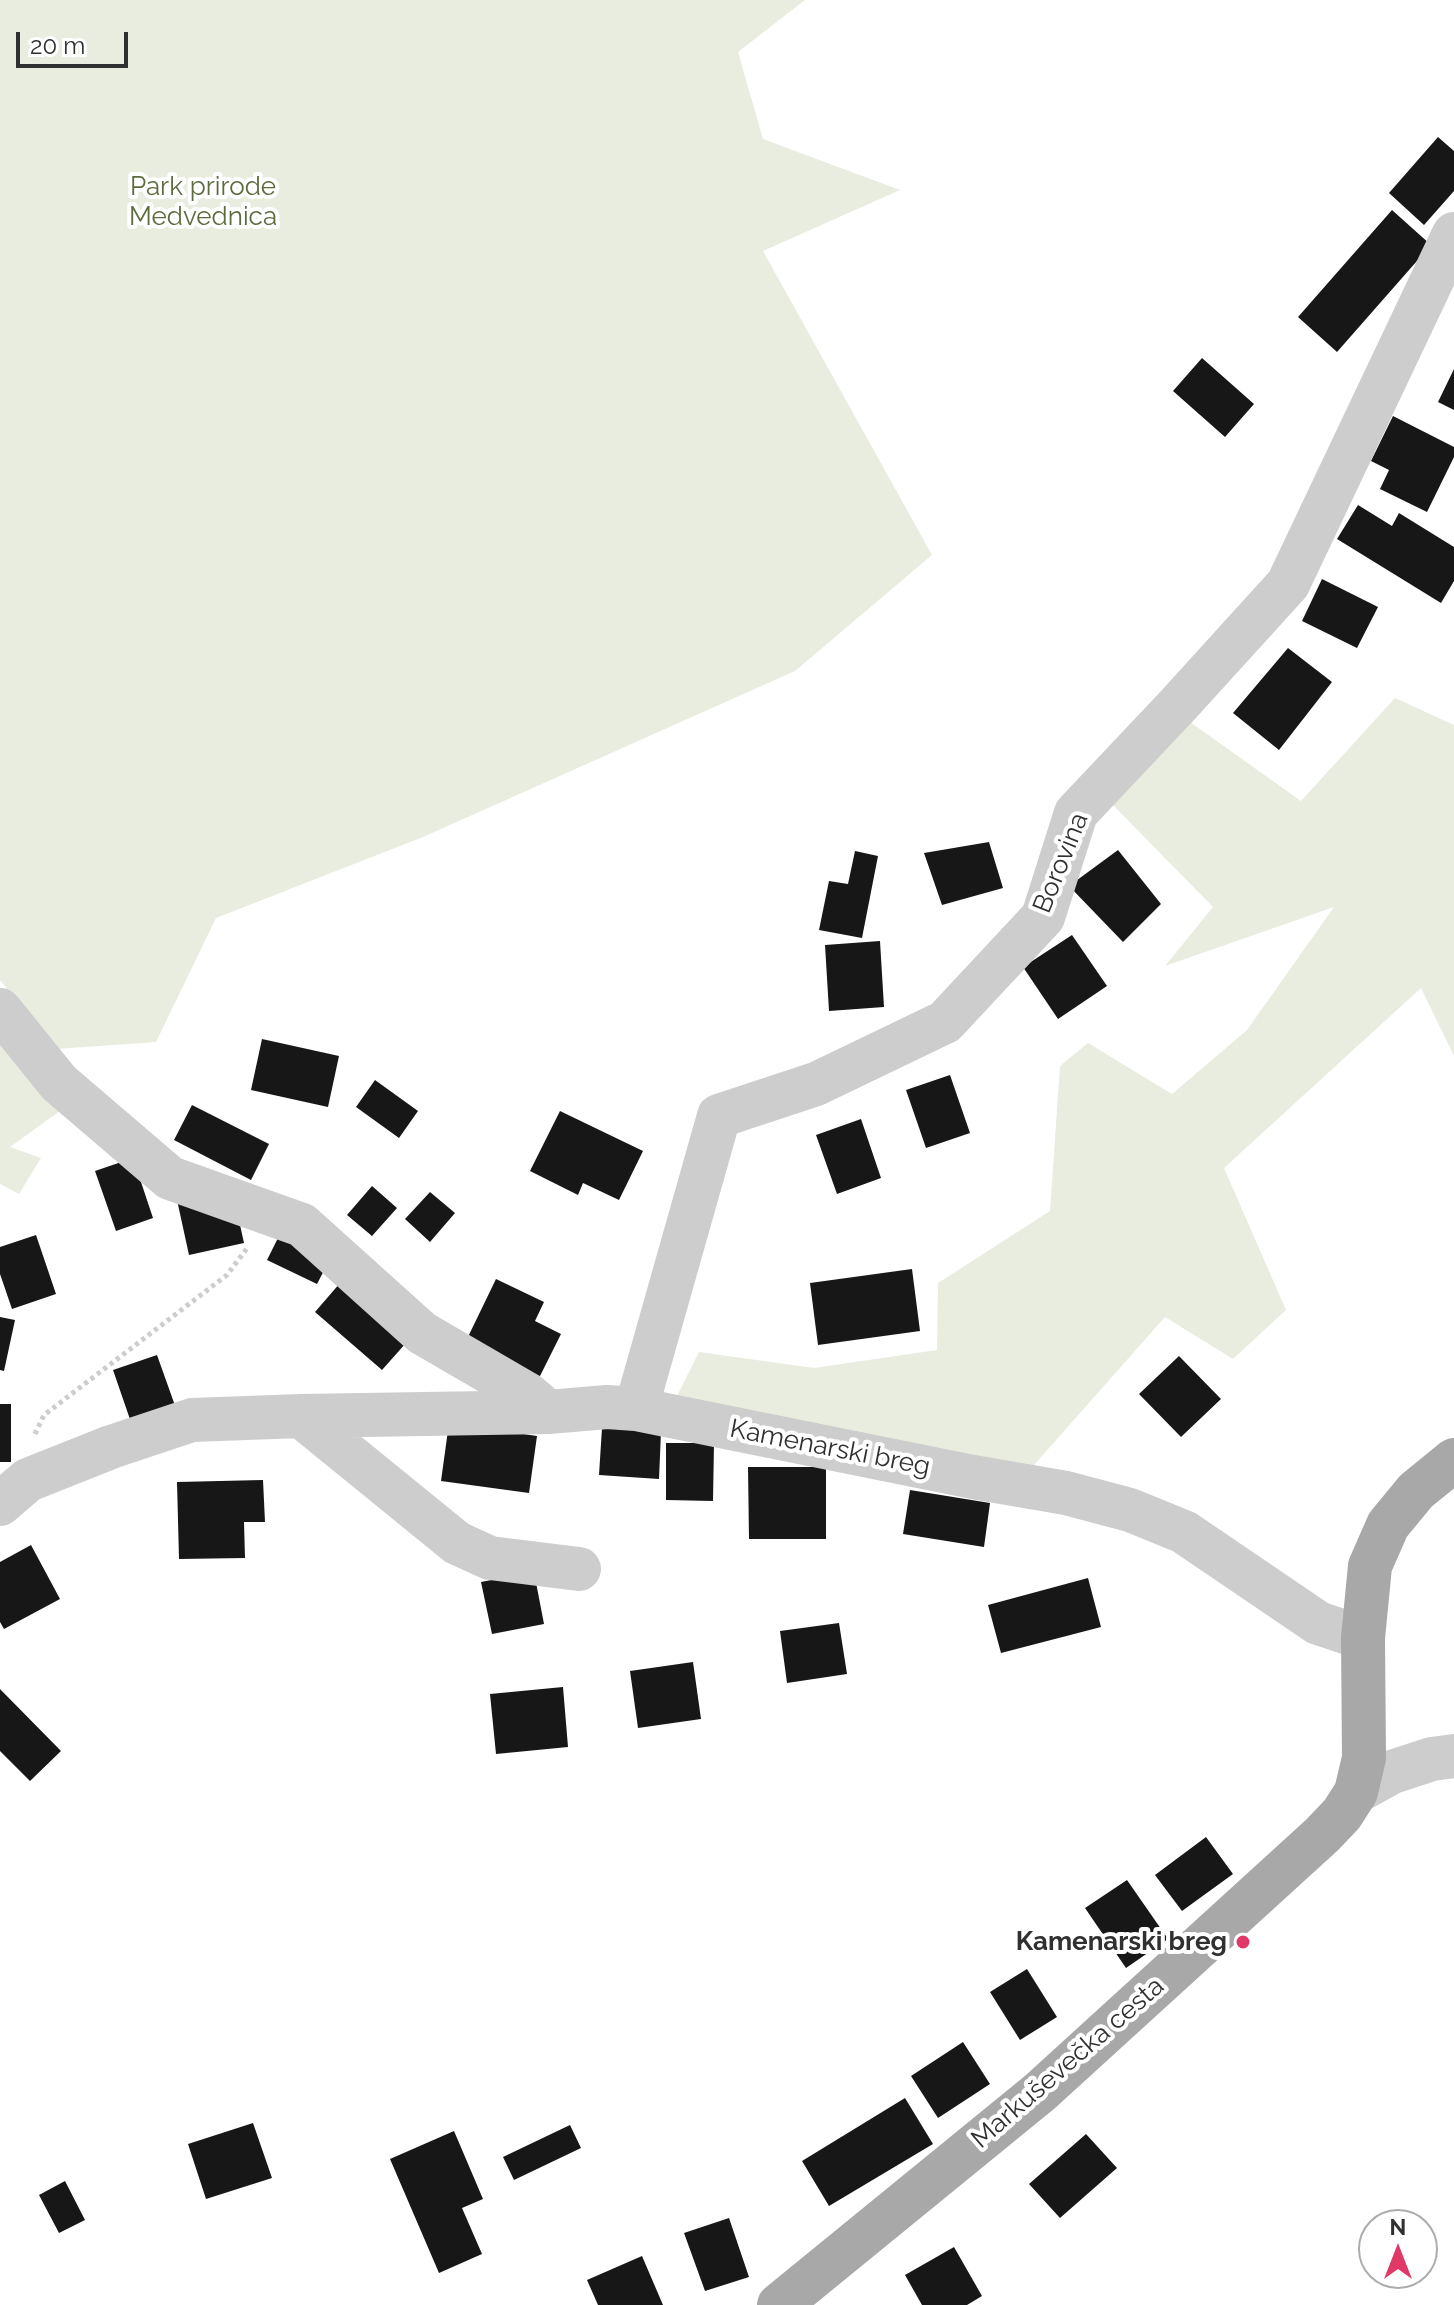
<!DOCTYPE html>
<html>
<head>
<meta charset="utf-8">
<style>
	body { margin:0 }
	#map { position:relative; width:1454px; height:2305px; overflow:hidden; background:#fff; font-family:Raleway,sans-serif }
	canvas { display:block }
	.north { position:absolute; left:1358px; top:2209px; width:80px; height:80px; box-sizing:border-box; background:#fff; border:2px solid #acacac; border-radius:50%; rotate:0deg; font-size:22px; font-weight:700; line-height:32px; text-align:center; color:#303030 }
	.north::after { content:''; display:block; margin:auto; width:28px; height:36px; background:#e03968; clip-path:polygon(50% 0,100% 100%,50% 72%,0 100%) }
	.scale { position:absolute; left:16px; top:32px; width:112px; height:36px; box-sizing:border-box; border:4px solid #303030; border-top:0; padding-left:10px; font-size:24px; line-height:28px; white-space:nowrap; color:#303030; -webkit-text-stroke:6px #fff; paint-order:stroke }
</style>
</head>
<body>
<div id="map">
<canvas width="1454" height="2305"></canvas>
<div class="north">N</div>
<div class="scale">20 m</div>
</div>
<script>
const c = document.querySelector('canvas').getContext('2d');
c.lineJoin = 'round';
function fill(path, color) { c.fillStyle = color; c.fill(path, 'evenodd'); }
const poly = rows => new Path2D(rows.map(r => 'M' + r).join(''));
function strokePath(path, color, width, dash) { c.strokeStyle = color; c.lineWidth = width; c.lineCap = dash ? 'butt' : 'round'; c.setLineDash(dash || []); c.stroke(path); }
function label(font, color, halo, rows, align = 'center') {
  c.font = font + ' Raleway,sans-serif'; c.lineWidth = 8; c.setLineDash([]); c.textBaseline = 'middle'; c.strokeStyle = halo; c.fillStyle = color; for (const [text, x, y, turn = 0] of rows) {
    c.save(); c.translate(x, y); c.rotate((+turn || 0) * Math.PI / 180); c.textAlign = isNaN(turn) ? turn : align; if (halo) c.strokeText(text, 0, 0); c.fillText(text, 0, 0); c.restore();
  }
}
fill(poly([
	[0,0,805,0,738,52,763,139,900,190,763,251,932,555,795,671,423,837,216,918,156,1042,56,1049,0,980],
	[1395,698,1454,725,1454,1056,1421,988,1224,1168,1286,1310,1233,1359,1165,1317,1026,1474,676,1398,699,1352,814,1368,937,1350,938,1283,1050,1211,1060,1066,1088,1043,1172,1094,1247,1030,1334,907,1165,966,1213,907,1111,803,1190,722,1301,801],
	[0,1033,60,1111,10,1147,41,1158,19,1194,0,1184]
]), '#e9eddf');
fill(poly([
	[1438,137,1454,151,1454,191,1424,225,1389,193],
	[1392,210,1431,245,1337,352,1298,317],
	[1202,358,1254,404,1225,437,1173,391],
	[1454,369,1454,410,1438,402],
	[1393,416,1454,447,1454,457,1427,512,1380,489,1389,470,1371,461],
	[1358,505,1392,526,1399,513,1454,547,1454,581,1441,603,1337,539],
	[1322,579,1378,607,1357,648,1302,621],
	[1288,648,1332,682,1279,750,1233,713],
	[989,842,1003,888,942,905,924,853],
	[1118,850,1161,904,1123,942,1069,886],
	[855,851,878,856,862,938,819,930,829,881,848,884],
	[1072,935,1107,986,1058,1019,1023,967],
	[880,941,884,1007,829,1011,825,945],
	[262,1039,339,1056,328,1107,251,1090],
	[950,1075,970,1133,926,1148,906,1090],
	[375,1080,418,1111,399,1138,356,1107],
	[192,1105,269,1144,251,1180,174,1140],
	[560,1111,643,1151,619,1200,583,1183,578,1195,530,1171],
	[861,1119,881,1178,837,1194,816,1135],
	[133,1158,153,1218,116,1231,95,1171],
	[372,1186,397,1208,372,1236,347,1215],
	[430,1192,455,1213,430,1242,405,1219],
	[177,1200,235,1202,244,1243,189,1255],
	[282,1230,332,1255,317,1284,267,1260],
	[36,1235,56,1294,12,1309,0,1274,0,1247],
	[912,1269,920,1331,818,1345,810,1283],
	[347,1275,414,1334,382,1370,315,1312],
	[496,1279,544,1302,535,1321,561,1334,539,1378,466,1341],
	[0,1317,15,1320,4,1371,0,1370],
	[157,1355,178,1414,133,1428,113,1370],
	[1179,1356,1221,1399,1181,1437,1139,1394],
	[0,1404,11,1404,11,1462,0,1462],
	[449,1423,537,1436,529,1493,441,1481],
	[602,1428,661,1432,659,1479,599,1475],
	[666,1443,714,1443,713,1501,666,1500],
	[748,1467,826,1467,826,1539,749,1539],
	[263,1480,265,1522,244,1522,245,1558,179,1559,177,1482],
	[910,1490,990,1503,984,1547,903,1534],
	[31,1545,60,1599,4,1629,0,1622,0,1562],
	[534,1572,544,1624,492,1634,481,1582],
	[1088,1578,1101,1627,1001,1653,988,1605],
	[839,1623,847,1674,787,1683,780,1631],
	[693,1662,701,1719,638,1728,630,1671],
	[563,1687,568,1747,496,1754,490,1694],
	[0,1689,61,1751,30,1781,0,1751],
	[1206,1837,1233,1874,1182,1911,1155,1875],
	[1127,1880,1168,1939,1126,1968,1085,1908],
	[1027,1969,1057,2017,1020,2040,990,1992],
	[963,2042,990,2084,938,2118,911,2076],
	[905,2098,933,2144,829,2206,802,2161],
	[253,2123,272,2178,206,2199,188,2144],
	[570,2125,581,2148,514,2180,503,2157],
	[454,2131,483,2199,462,2208,482,2254,439,2273,390,2159],
	[1086,2134,1117,2168,1060,2218,1029,2184],
	[65,2181,85,2220,59,2233,39,2195],
	[729,2218,749,2277,705,2291,684,2233],
	[954,2247,982,2296,967,2305,922,2305,905,2275],
	[642,2256,663,2305,598,2305,587,2280]
]), '#171717');
strokePath(poly([
	[35,1434,44,1415,227,1275,248,1247]
]), '#cdcdcd', 5, [4, 4]);
strokePath(poly([
	[0,1010,59,1083,170,1178,302,1225,422,1333,527,1394,548,1412,607,1407,636,1409,973,1477,1066,1493,1130,1510,1184,1532,1318,1623,1363,1638],
	[636,1409,719,1116,816,1084,945,1022,1043,917,1076,813,1178,705,1288,584,1454,234],
	[301,1416,457,1543,490,1558,579,1569],
	[0,1504,28,1480,111,1447,192,1420,301,1416,548,1412],
	[1356,1792,1392,1772,1432,1759,1454,1756]
]), '#cdcdcd', 44);
strokePath(poly([
	[779,2305,1040,2092,1322,1835,1342,1814,1356,1792,1364,1758,1363,1638,1370,1566,1388,1525,1416,1491,1454,1460]
]), '#a8a8a8', 44);
for (const [x, y, r, color] of [
	[1243,1942,8,"#e03968"]
]) { const dot = new Path2D(); dot.arc(x, y, r, 0, 2 * Math.PI); c.fillStyle = color; c.fill(dot); strokePath(dot, '#fff', 3); }
label('26px', '#5c6b3e', '#fff', [
	["Park prirode",203,187],
	["Medvednica",203,217]
]);
label('26px', '#303030', '#fff', [
	["Borovina",1061,863,-68],
	["Kamenarski breg",830,1448,11],
	["Markuševečka cesta",1068,2063,-41]
]);
label('bold 26px', '#303030', '#fff', [
	["Kamenarski breg",1227,1942]
], 'right');
</script>
</body>
</html>
